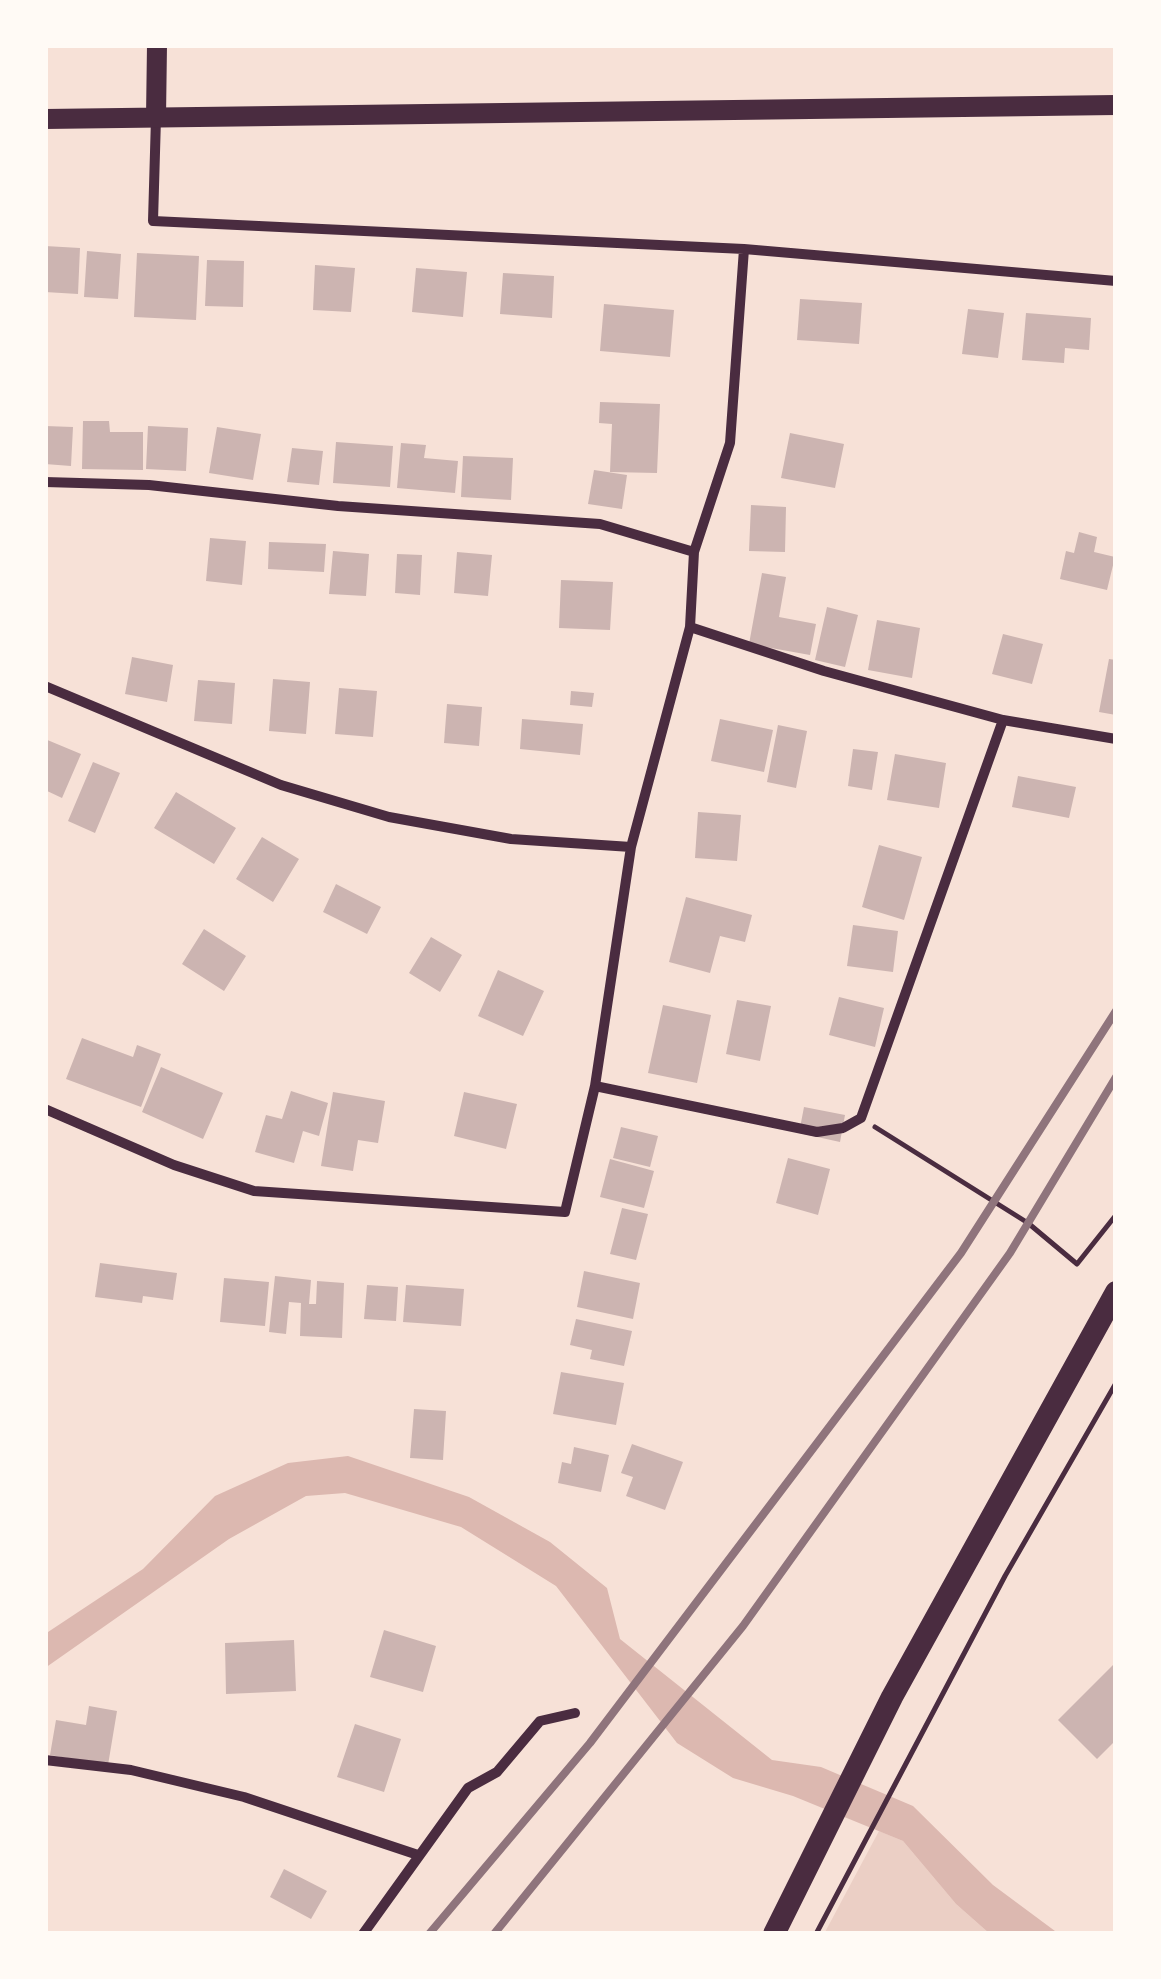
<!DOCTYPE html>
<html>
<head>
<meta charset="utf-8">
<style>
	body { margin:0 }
	#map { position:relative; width:1161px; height:1979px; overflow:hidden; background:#f7e1d7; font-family:"Fira Sans",sans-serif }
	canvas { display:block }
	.frame { position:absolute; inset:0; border:48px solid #fffaf5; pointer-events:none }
</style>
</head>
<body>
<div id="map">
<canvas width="1161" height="1979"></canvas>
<div class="frame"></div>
</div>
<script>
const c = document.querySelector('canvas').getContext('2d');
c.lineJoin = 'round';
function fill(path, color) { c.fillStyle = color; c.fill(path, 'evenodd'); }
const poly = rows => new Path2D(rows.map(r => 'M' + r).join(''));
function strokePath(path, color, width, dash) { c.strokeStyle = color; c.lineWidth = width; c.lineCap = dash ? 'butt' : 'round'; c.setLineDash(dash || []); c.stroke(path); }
fill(poly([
	[879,1831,903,1841,956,1904,990,1934,824,1934]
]), '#ebcfc5');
fill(poly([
	[348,1456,469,1497,550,1542,607,1588,620,1639,772,1760,821,1767,913,1806,993,1885,1059,1934,990,1934,956,1904,903,1841,793,1796,733,1778,677,1743,556,1586,461,1527,345,1493,306,1496,229,1539,45,1668,45,1634,143,1569,215,1496,288,1463]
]), '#dcb8b0');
fill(poly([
	[45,246,80,248,78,294,45,292],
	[87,251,121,254,118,299,84,297],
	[137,253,199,256,196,320,134,317],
	[207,260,244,261,243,307,205,306],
	[315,265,355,268,351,312,313,310],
	[416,268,467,272,463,317,412,312],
	[503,273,554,276,552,318,500,314],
	[800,299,862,303,859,344,797,340],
	[604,304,674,310,670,357,600,351],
	[968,309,1004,313,998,358,962,354],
	[1026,313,1091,318,1089,350,1065,348,1064,363,1022,360],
	[600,402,660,404,657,473,610,472,612,424,599,423],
	[83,421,109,421,110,432,143,432,143,470,82,469],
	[45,426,73,427,71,466,45,464],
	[148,426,188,428,186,471,146,469],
	[217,427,261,434,253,480,209,473],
	[790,433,844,444,835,488,781,478],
	[336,442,393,446,390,487,333,483],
	[401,443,426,445,424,458,458,461,455,493,397,488],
	[292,448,323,451,319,485,287,482],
	[463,456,513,458,511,500,461,497],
	[594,470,627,475,622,509,588,504],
	[751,505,786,507,785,552,749,551],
	[1079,532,1097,537,1094,552,1115,557,1107,590,1060,579,1066,551,1074,553],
	[210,538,246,541,242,585,206,581],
	[269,542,326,544,324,572,268,569],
	[333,551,369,554,366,596,329,594],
	[457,552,492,555,488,596,454,593],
	[397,554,422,555,420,595,395,593],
	[762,573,786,577,779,617,816,624,810,655,749,644],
	[561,580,613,582,610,630,559,628],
	[827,607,858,615,845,667,815,660],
	[877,620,920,628,912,678,868,670],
	[1003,634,1043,644,1032,684,992,674],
	[132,657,173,665,167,702,125,694],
	[1109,659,1116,660,1116,715,1099,712],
	[273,679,310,682,306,734,269,731],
	[198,680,235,683,232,724,194,721],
	[339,688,377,691,373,737,335,734],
	[571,691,594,693,592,707,570,705],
	[447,704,482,707,479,746,444,743],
	[522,719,583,724,580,755,520,749],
	[720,719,773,730,764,772,711,761],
	[778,725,807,731,796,788,767,782],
	[45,739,81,754,62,798,45,790],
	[853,749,878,752,872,790,848,786],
	[895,754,946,763,939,808,887,800],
	[93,762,120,773,95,833,68,821],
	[1018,776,1076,787,1069,818,1012,807],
	[176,792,236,828,214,864,154,828],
	[698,812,741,815,737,861,695,858],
	[262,837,299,859,273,902,236,879],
	[879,845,922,857,904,920,862,907],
	[336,884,381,907,367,934,323,912],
	[686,897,752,915,745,942,720,936,710,973,669,962],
	[853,925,898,931,893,972,847,966],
	[204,929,246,956,224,991,182,964],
	[431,937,462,955,440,992,409,973],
	[498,970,544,991,523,1036,478,1016],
	[839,997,884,1008,875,1047,829,1035],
	[737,1000,771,1006,760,1061,726,1054],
	[663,1005,711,1015,697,1083,648,1073],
	[82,1038,133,1057,137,1045,161,1054,141,1107,66,1079],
	[161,1067,223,1093,203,1139,142,1112],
	[291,1091,328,1103,319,1136,303,1131,294,1163,255,1152,266,1115,282,1119],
	[333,1092,385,1101,378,1143,358,1140,353,1171,321,1166],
	[464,1092,517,1104,506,1149,454,1136],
	[804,1107,845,1115,840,1142,799,1133],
	[621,1127,658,1136,650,1167,613,1158],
	[788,1158,830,1169,818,1215,776,1203],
	[610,1159,654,1171,644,1208,600,1197],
	[622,1208,648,1214,636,1260,610,1254],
	[100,1263,177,1273,173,1300,143,1296,142,1303,95,1297],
	[584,1271,640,1283,633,1319,577,1307],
	[275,1276,311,1280,309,1304,316,1304,317,1281,344,1283,342,1338,300,1336,301,1303,289,1302,286,1334,269,1332],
	[224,1278,269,1282,265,1326,220,1322],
	[367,1285,398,1287,396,1321,364,1319],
	[406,1285,464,1289,461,1326,403,1322],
	[576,1319,632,1331,624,1366,590,1359,592,1350,570,1345],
	[561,1372,624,1383,616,1425,553,1414],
	[414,1409,446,1411,443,1460,410,1458],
	[632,1444,683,1462,665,1510,626,1496,633,1477,621,1473],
	[574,1447,609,1455,601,1492,558,1483,562,1462,571,1464],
	[384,1630,436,1646,423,1692,370,1677],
	[294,1640,296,1691,226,1694,225,1643],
	[1116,1662,1116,1740,1097,1759,1058,1720],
	[89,1706,117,1711,108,1765,50,1755,56,1720,86,1725],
	[355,1724,401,1739,384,1792,337,1777],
	[284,1869,327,1891,311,1919,270,1897]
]), '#ccb4b1');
strokePath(poly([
	[875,1127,1028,1223,1077,1264,1116,1215],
	[816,1934,1005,1576,1116,1383]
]), '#4a2c40', 5);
strokePath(poly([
	[744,249,1116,281],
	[45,482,149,485,338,506,600,524,694,552],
	[690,627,824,671,1003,720,1116,739],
	[45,686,281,785,389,817,511,839,631,847],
	[595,1086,817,1132,843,1128,861,1118,1003,720],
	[45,1109,174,1165,254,1191,565,1212,595,1086,631,847,690,627,694,552,730,443,744,249,153,221,156,118],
	[45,1760,131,1770,244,1797,418,1855],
	[363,1934,468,1788,497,1772,540,1721,575,1713]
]), '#4a2c40', 10);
strokePath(poly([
	[156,117,157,45],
	[45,119,1116,105]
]), '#4a2c40', 20);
strokePath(poly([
	[774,1934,892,1697,1116,1292]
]), '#4a2c40', 22);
strokePath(poly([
	[429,1934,590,1743,961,1253,1116,1011],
	[494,1934,743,1626,1010,1253,1116,1077]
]), '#8f747c', 8);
</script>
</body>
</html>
